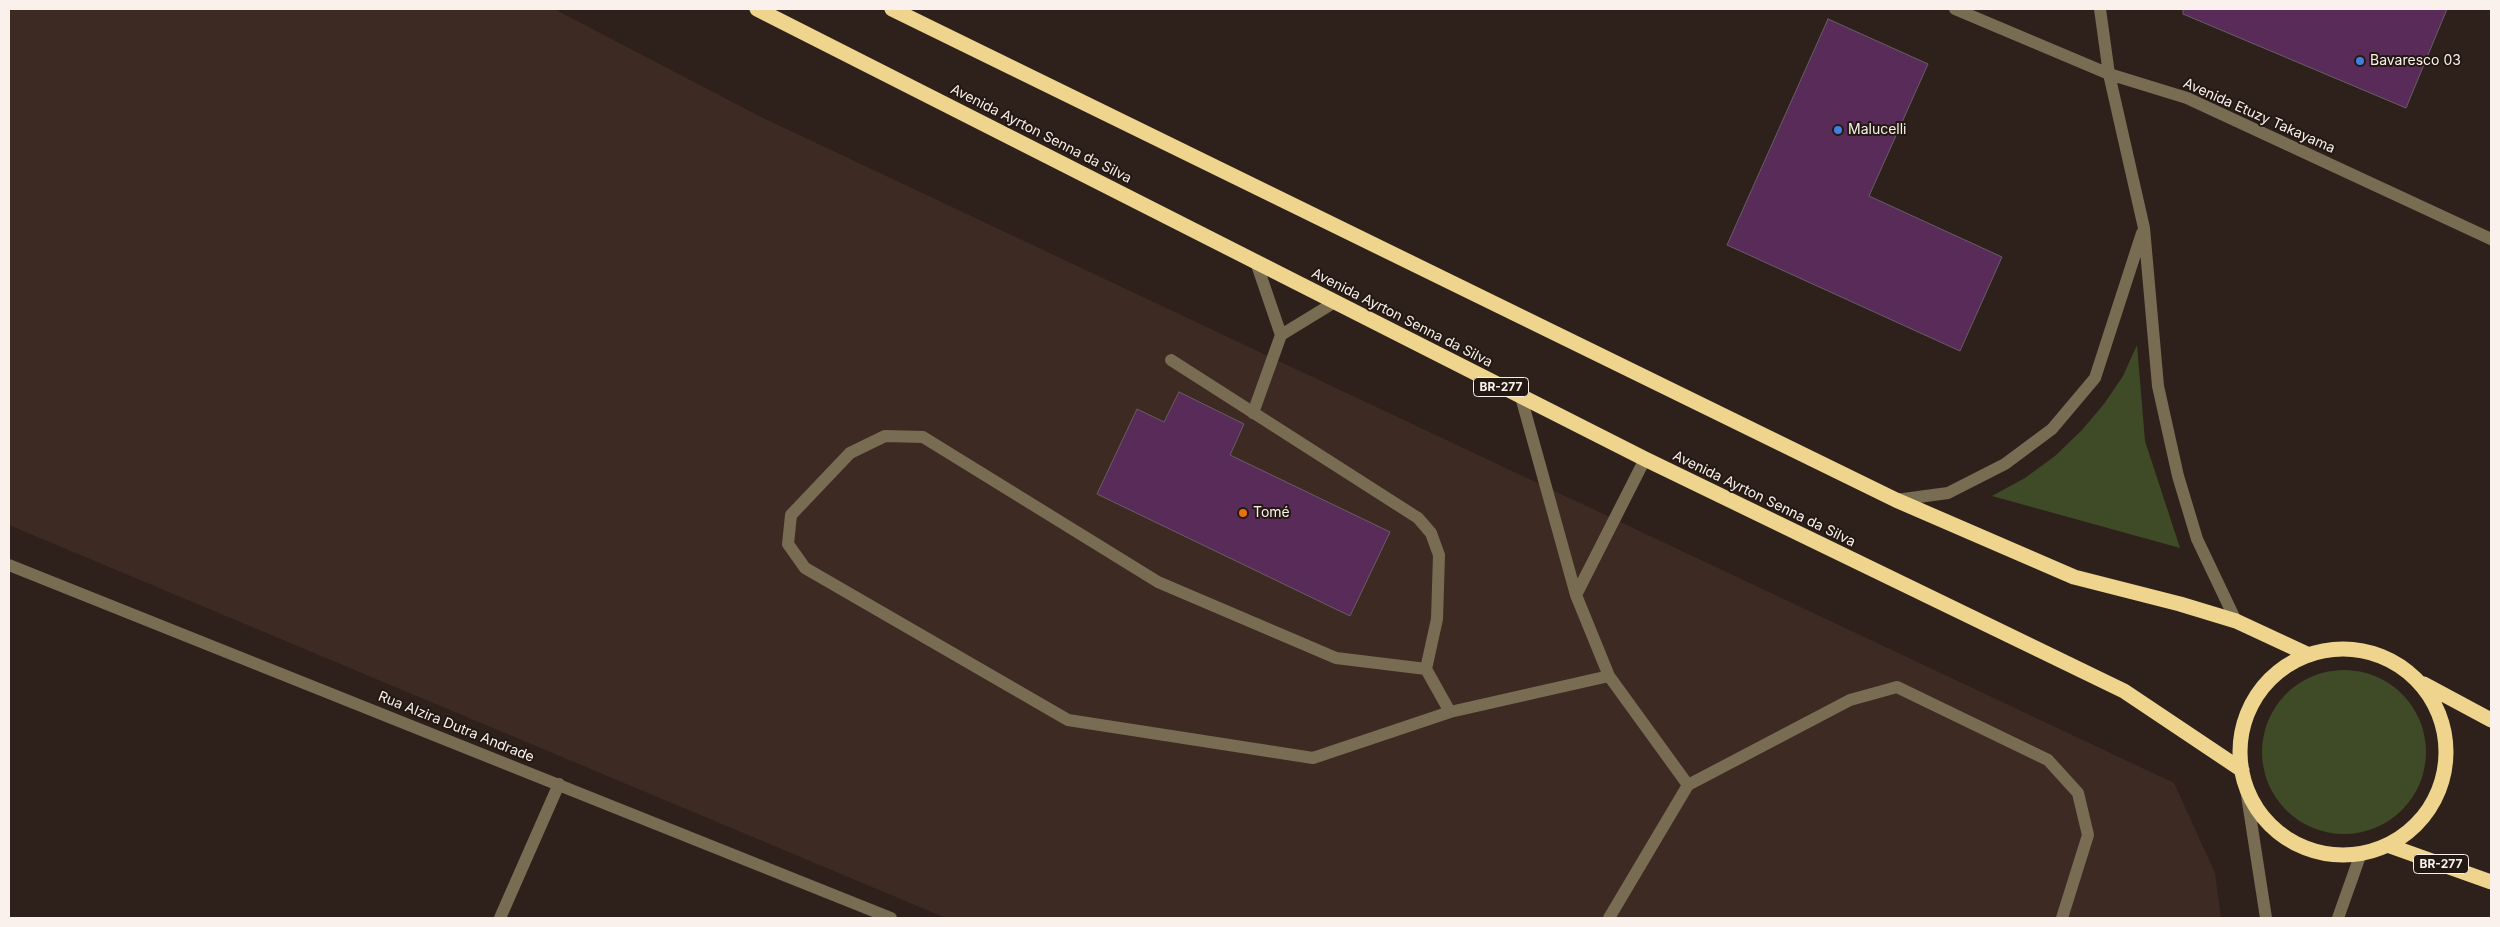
<!DOCTYPE html>
<html>
<head>
<meta charset="utf-8">
<style>
	body { margin:0 }
	#map { position:relative; width:2500px; height:927px; overflow:hidden; background:#2e211c; font-family:Inter,sans-serif }
	canvas { display:block }
	.frame { position:absolute; inset:0; border:10px solid #faf1ed; pointer-events:none }
</style>
</head>
<body>
<div id="map">
<canvas width="2500" height="927"></canvas>
<div class="frame"></div>
</div>
<script>
const c = document.querySelector('canvas').getContext('2d');
c.lineJoin = 'round';
function fill(path, color) { c.fillStyle = color; c.fill(path, 'evenodd'); }
const poly = rows => new Path2D(rows.map(r => 'M' + r).join(''));
function strokePath(path, color, width, dash) { c.strokeStyle = color; c.lineWidth = width; c.lineCap = dash ? 'butt' : 'round'; c.setLineDash(dash || []); c.stroke(path); }
function label(font, color, halo, rows, align = 'center') {
  c.font = font + ' Inter,sans-serif'; c.lineWidth = 4; c.setLineDash([]); c.textBaseline = 'middle'; c.strokeStyle = halo; c.fillStyle = color; for (const [text, x, y, turn = 0] of rows) {
    c.save(); c.translate(x, y); c.rotate((+turn || 0) * Math.PI / 180); c.textAlign = isNaN(turn) ? turn : align; if (halo) c.strokeText(text, 0, 0); c.fillText(text, 0, 0); c.restore();
  }
}
fill(poly([
	[9,9,554,9,761,117,2174,783,2215,873,2221,918,946,918,9,525]
]), '#3d2a22');
fill(poly([
	[2137,345,2145,441,2180,548,1992,496,2025,478,2055,456,2082,430,2104,404,2123,376],
	'2262 752a82 82 0 1 1 164 0a82 82 0 1 1-164 0Z'
]), '#3f4b27');
const building = poly([
	[2183,9,2447,9,2406,108,2183,14,2183,9],
	[1828,19,1928,64,1869,196,2002,257,1960,351,1727,245,1828,19],
	[1179,392,1244,424,1230,455,1390,532,1350,616,1097,494,1137,409,1164,422,1179,392]
]);
fill(building, '#582b59');
strokePath(building, '#685d68', 1);
strokePath(poly([
	[1955,9,2109,74,2187,98,2491,239],
	[2100,9,2109,74,2144,228,2158,386,2178,476,2197,539,2236,621],
	[1256,262,1281,335],
	[1171,360,1418,518,1431,533,1439,555,1437,619,1426,669,1450,712],
	[1521,397,1576,595,1609,676,1688,785],
	[1253,413,1281,335,1335,302],
	[1896,500,1948,493,2005,464,2052,429,2095,378,2142,233],
	[9,565,891,918],
	[1576,595,1645,459],
	[1426,669,1336,658,1158,582,923,437,885,436,850,453,791,515,788,544,805,568,1068,720,1313,758,1450,712,1609,676],
	[2246,789,2266,918],
	[500,918,559,784],
	[1609,918,1688,785,1850,700,1897,687,2048,760,2078,793,2088,835,2062,918],
	[2338,918,2360,856]
]), '#786d52', 12);
strokePath(poly([
	[757,9,1645,459,2124,691,2242,770],
	[892,9,1896,500,2074,577,2180,604,2236,621,2307,654],
	'2240 752a103 103 0 1 1 206 0a103 103 0 1 1-206 0Z',
	[2424,684,2491,720],
	[2390,846,2491,882]
]), '#efd48e', 15);
for (const [x, y, r, color] of [
	[2360,61,5,"#3f7fe0"],
	[1838,130,5,"#3f7fe0"],
	[1243,513,5,"#e8710a"]
]) { const dot = new Path2D(); dot.arc(x, y, r, 0, 2 * Math.PI); c.fillStyle = color; c.fill(dot); strokePath(dot, '#241812', 2); }
for (const [x, y, w] of [
	[1501,387,55],
	[2441,864,55]
]) { const box = new Path2D(); box.roundRect(x - w / 2, y - 9.5, w, 19, 4); c.fillStyle = '#241812'; c.fill(box); strokePath(box, '#faf1ed', 1); }
label('bold 12px', '#faf1ed', null, [
	["BR-277",1501,387],
	["BR-277",2441,864]
]);
label('14px', '#faf1ed', '#241812', [
	["Bavaresco 03",2370,61],
	["Malucelli",1848,130],
	["Tomé",1253,513]
], 'left');
label('14px', '#faf1ed', '#241812', [
	["Avenida Etuzy Takayama",2259,116,24],
	["Avenida Ayrton Senna da Silva",1041,134,27],
	["Avenida Ayrton Senna da Silva",1402,318,27],
	["Avenida Ayrton Senna da Silva",1764,499,26],
	["Rua Alzira Dutra Andrade",456,727,22]
]);
</script>
</body>
</html>
